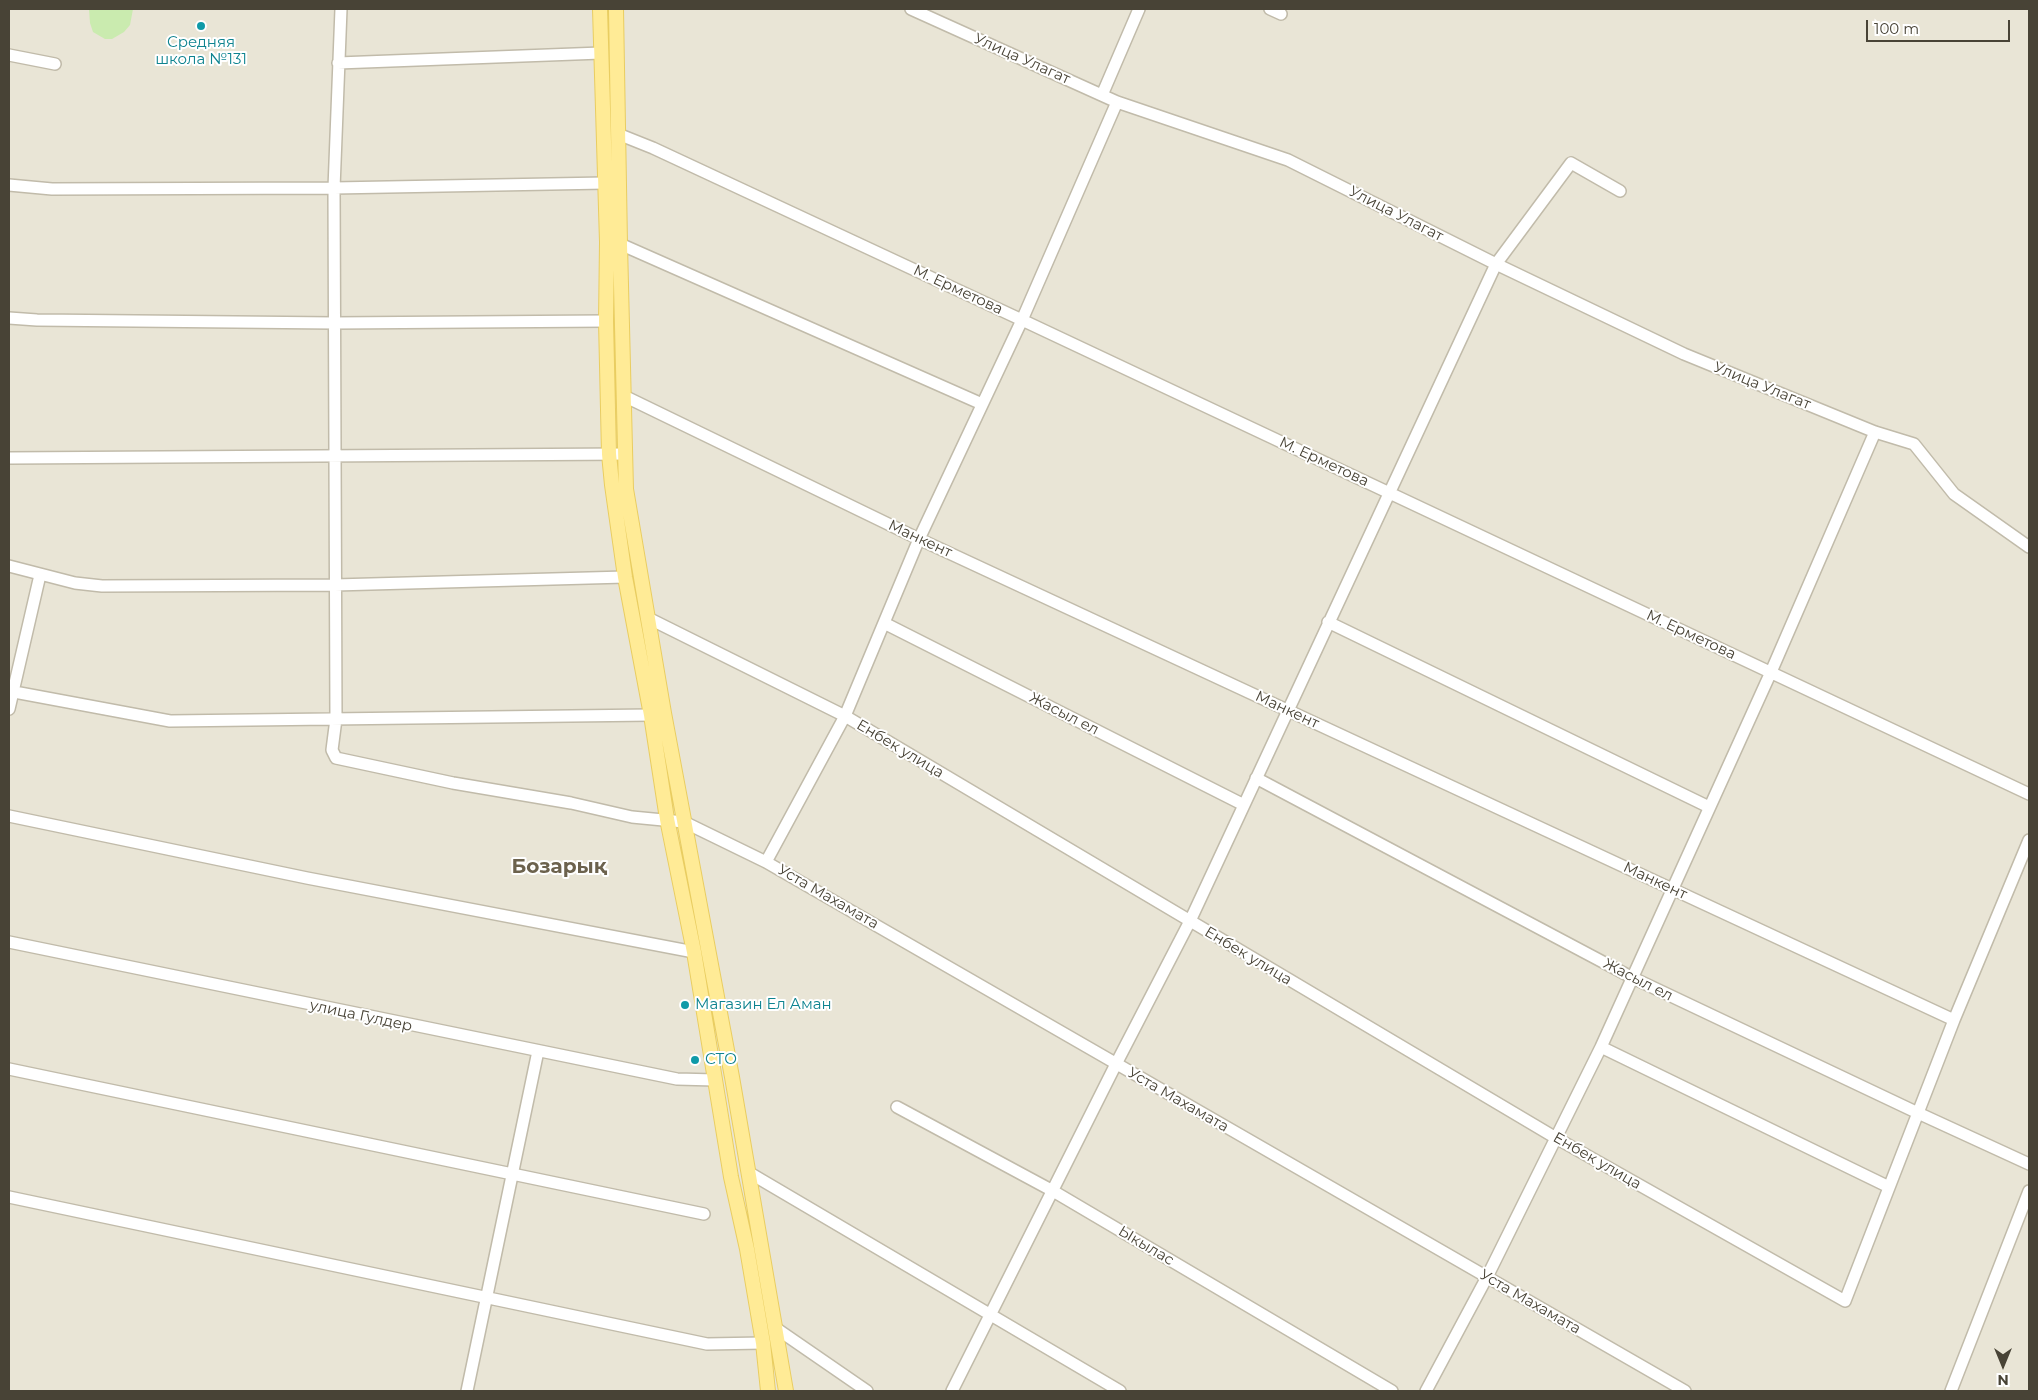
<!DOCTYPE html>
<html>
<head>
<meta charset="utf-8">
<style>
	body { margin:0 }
	#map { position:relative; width:2038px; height:1400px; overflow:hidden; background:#f5f2e8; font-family:Montserrat,sans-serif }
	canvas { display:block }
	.frame { position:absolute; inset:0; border:10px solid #484336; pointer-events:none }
	.north { position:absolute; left:1978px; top:1340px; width:50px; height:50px; -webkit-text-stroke:4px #fff; paint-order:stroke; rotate:180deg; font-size:14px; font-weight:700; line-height:20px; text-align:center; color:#484336 }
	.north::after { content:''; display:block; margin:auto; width:18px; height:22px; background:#484336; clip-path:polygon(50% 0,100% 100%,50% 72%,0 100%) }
	.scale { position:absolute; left:1866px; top:20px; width:144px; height:22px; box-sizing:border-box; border:2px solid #484336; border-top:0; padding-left:6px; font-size:15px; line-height:18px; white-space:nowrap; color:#484336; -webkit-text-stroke:4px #fff; paint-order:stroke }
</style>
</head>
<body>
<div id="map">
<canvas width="2038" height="1400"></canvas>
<div class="frame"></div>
<div class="north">N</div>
<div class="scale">100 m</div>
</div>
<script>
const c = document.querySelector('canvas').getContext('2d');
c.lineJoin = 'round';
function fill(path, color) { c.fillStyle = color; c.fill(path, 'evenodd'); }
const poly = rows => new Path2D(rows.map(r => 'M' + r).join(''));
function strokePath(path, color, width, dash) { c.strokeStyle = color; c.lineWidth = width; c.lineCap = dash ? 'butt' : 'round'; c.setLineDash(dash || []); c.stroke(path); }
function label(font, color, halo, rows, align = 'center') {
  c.font = font + ' Montserrat,sans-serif'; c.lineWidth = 4; c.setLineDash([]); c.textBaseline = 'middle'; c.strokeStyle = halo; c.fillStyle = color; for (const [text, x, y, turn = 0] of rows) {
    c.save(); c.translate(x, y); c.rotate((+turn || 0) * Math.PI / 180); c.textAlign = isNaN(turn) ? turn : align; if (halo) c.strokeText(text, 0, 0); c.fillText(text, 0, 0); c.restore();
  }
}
fill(poly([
	[9,9,2029,9,2029,1391,9,1391]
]), '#e9e5d6');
fill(poly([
	[89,9,133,9,130,25,124,32,112,39,105,39,93,32,90,23]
]), '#caebaf');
const minor = poly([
	[341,9,334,188,336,719,332,750,336,758,453,783,571,803,632,817,684,822,766,862,1685,1391],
	[911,9,1117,102,1288,160,1496,264,1684,354,1875,432,1914,444,1954,494,2029,547],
	[1270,9,1281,14],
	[9,55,55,64],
	[338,63,601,53],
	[1102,95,1139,9],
	[618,134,653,148,1022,320,2029,794],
	[9,185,52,189,334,188,605,183],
	[620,244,982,404],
	[9,318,37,320,334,323,606,321],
	[624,396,919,539,1954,1020],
	[9,458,626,454],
	[9,566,75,583,102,586,335,585,625,577],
	[648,618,845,716,1556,1138,1845,1301,1954,1020,2029,840],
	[1328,622,1709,807],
	[884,623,1244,805],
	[9,691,170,721,651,715],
	[9,709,40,575],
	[1256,778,1633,978,1918,1113,2029,1164],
	[9,816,307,878,694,952],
	[766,862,845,716,919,539,1022,320,1117,102],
	[9,942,677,1079,715,1080],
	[1601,1047,1889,1187],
	[9,1069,704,1214],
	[897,1107,1053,1191,1392,1391],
	[748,1172,1120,1391],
	[9,1197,707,1344,763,1343],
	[777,1329,867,1391],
	[467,1391,538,1051],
	[952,1391,1116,1064,1190,921,1496,264,1571,163,1620,191],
	[1426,1391,1487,1277,1601,1047,1771,672,1875,432],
	[1951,1391,2029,1191]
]);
const major = poly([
	[600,9,607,242,606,321,609,454,612,485,625,577,651,715,667,819,694,952,731,1177,747,1249,763,1343,768,1391],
	[616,9,620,244,626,489,664,713,732,1077,786,1391]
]);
strokePath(minor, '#c1bbaa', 14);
strokePath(major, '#e9cd61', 16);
strokePath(minor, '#fff', 11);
strokePath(major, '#ffeb96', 14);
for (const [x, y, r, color] of [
	[201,26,5,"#0f9aa8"],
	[685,1005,5,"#0f9aa8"],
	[695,1060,5,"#0f9aa8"]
]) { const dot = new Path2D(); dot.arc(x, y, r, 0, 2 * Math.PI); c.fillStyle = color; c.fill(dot); strokePath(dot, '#fff', 2); }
label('15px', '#0d838f', '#fff', [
	["Средняя",201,43,"center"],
	["школа №131",201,60,"center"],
	["Магазин Ел Аман",695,1005],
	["СТО",705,1060]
], 'left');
label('15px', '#484336', '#fff', [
	["Улица Улагат",1022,59,24],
	["Улица Улагат",1396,214,27],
	["М. Ерметова",958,290,25],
	["Улица Улагат",1762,386,22],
	["М. Ерметова",1324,462,25],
	["Манкент",920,539,25],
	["М. Ерметова",1691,635,25],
	["Манкент",1287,710,25],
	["Жасыл ел",1064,714,27],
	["Енбек улица",900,749,31],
	["Манкент",1655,881,25],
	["Уста Махамата",828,897,30],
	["Енбек улица",1248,956,31],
	["Жасыл ел",1638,980,27],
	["улица Гулдер",361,1016,12],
	["Уста Махамата",1178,1100,30],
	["Енбек улица",1597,1161,30],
	["Ыкылас",1146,1246,31],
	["Уста Махамата",1530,1302,30]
]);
label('bold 20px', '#6c624d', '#fff', [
	["Бозарық",559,867]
]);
</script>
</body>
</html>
